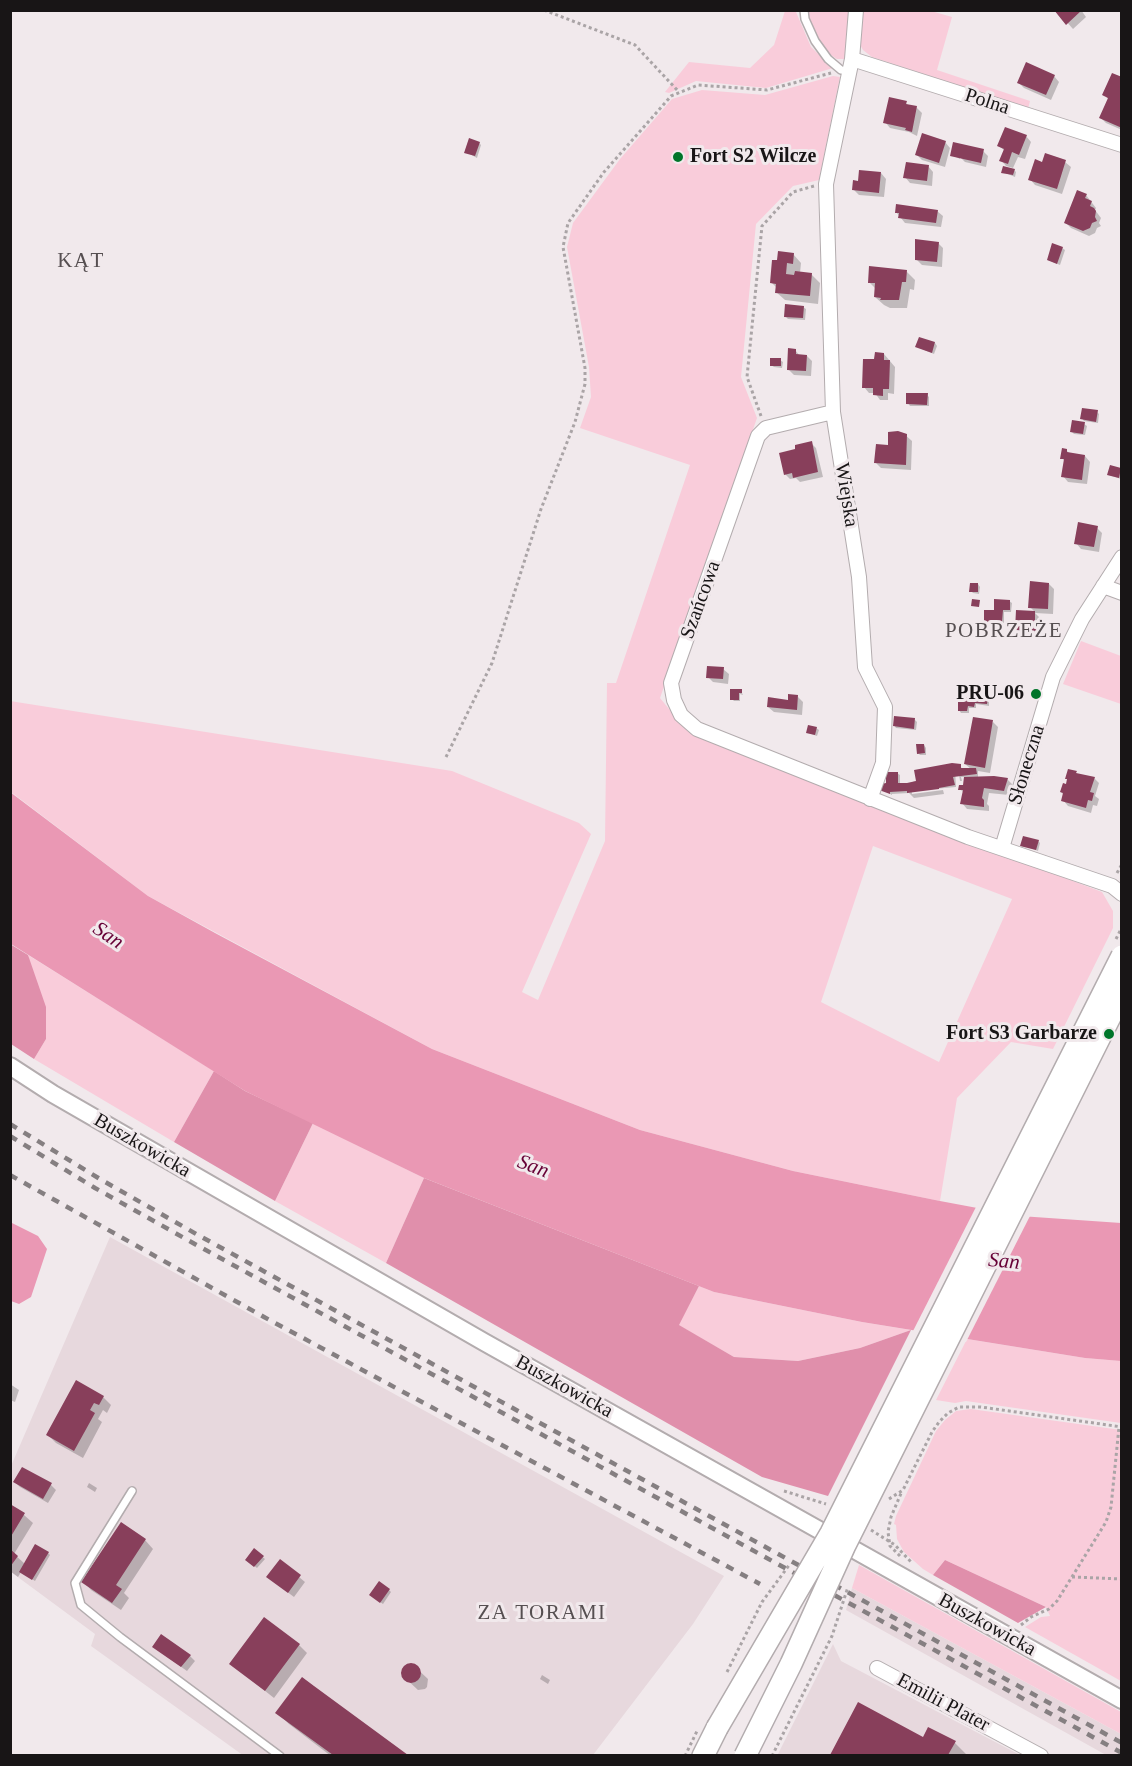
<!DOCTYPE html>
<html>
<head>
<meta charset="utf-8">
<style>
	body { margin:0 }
	#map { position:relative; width:1132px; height:1766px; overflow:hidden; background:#f1e9ec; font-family:"Times New Roman",serif }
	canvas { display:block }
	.frame { position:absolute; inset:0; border:12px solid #181516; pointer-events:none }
</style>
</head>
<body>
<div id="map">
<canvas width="1132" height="1766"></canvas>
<div class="frame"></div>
</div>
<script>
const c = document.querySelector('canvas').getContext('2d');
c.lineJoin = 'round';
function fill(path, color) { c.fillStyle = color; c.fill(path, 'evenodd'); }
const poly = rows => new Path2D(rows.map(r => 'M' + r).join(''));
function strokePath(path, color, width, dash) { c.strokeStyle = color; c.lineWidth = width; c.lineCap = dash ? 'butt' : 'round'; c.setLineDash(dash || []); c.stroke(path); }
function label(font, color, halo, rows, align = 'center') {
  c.font = font + ' "Times New Roman",serif'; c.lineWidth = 6; c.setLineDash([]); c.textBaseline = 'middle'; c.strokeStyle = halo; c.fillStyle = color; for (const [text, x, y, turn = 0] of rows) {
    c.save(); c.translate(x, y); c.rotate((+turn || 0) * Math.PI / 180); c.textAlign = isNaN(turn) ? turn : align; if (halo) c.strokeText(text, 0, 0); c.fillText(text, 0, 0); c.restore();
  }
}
fill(poly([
	[110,1237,724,1576,693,1624,593,1755,244,1756,91,1646,95,1634,11,1572,11,1466],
	[852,1588,1121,1734,1121,1755,1106,1755,846,1610],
	[833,1644,841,1661,1020,1755,777,1756]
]), '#e7d8dd');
fill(poly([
	[785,11,796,12,811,47,833,68,766,88,696,81,669,93,665,92,689,62,750,68,774,45],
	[806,11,854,11,847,53,844,59,837,59,823,50,812,33],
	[863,11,931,11,952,17,937,70,1030,101,1028,109,872,57,863,50,859,43],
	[833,76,840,77,819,180,793,186,756,224,741,377,757,418,660,698,683,726,886,810,1102,892,1113,911,1113,928,1053,1049,1011,1042,957,1098,940,1201,793,1171,640,1130,432,1049,148,896,11,792,10,701,452,771,579,823,591,834,522,992,538,1000,605,841,607,683,616,683,690,465,580,428,591,397,589,367,567,247,573,223,620,159,672,99,702,90,765,95],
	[873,846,1012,899,939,1062,821,1002],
	[1081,641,1121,656,1121,704,1063,684],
	[28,955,214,1071,174,1142,34,1059,46,1039],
	[313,1123,424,1178,386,1263,275,1201],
	[699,1286,714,1292,862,1322,911,1330,860,1348,798,1361,734,1357,678,1325],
	[967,1339,1085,1358,1121,1361,1121,1423,966,1401,955,1403,936,1400],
	[971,1409,1121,1430,1121,1681,1025,1627,1041,1617,1050,1616,1046,1607,945,1560,933,1575,923,1569,904,1552,897,1539,896,1525,894,1524,896,1516,936,1431,945,1420,956,1411],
	[859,1565,1121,1712,1121,1734,852,1588]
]), '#f9ccda');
fill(poly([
	[10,944,28,955,46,1007,46,1039,34,1059,11,1044],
	[214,1071,245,1091,313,1123,275,1201,174,1142],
	[424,1178,699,1286,679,1325,734,1357,798,1361,860,1348,911,1330,828,1496,762,1477,386,1263],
	[945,1560,1046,1607,1018,1623,933,1575]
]), '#e08fab');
fill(poly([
	[10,792,148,896,215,933,432,1049,640,1130,793,1171,940,1201,1020,1216,1121,1223,1121,1361,1085,1358,862,1322,714,1292,424,1178,245,1091,11,944],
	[10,1222,38,1236,47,1249,31,1297,19,1304,11,1301]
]), '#ea98b4');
fill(poly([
	[977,1205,1031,1214,966,1342,912,1333]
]), '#f1e9ec');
fill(poly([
	[1056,10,1081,10,1086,17,1073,29],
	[1054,76,1059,82,1051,100,1024,88,1018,82],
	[1122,77,1122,130,1106,123,1101,118,1109,100,1104,94],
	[906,103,909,106,916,107,922,113,917,136,909,132,890,128,885,122],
	[1026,136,1031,142,1025,159,1018,157,1013,168,1006,166,1001,160,1005,151,999,146],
	[945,142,950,148,945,167,922,160,917,155],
	[479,143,481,145,477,158,466,152],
	[983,151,988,156,986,167,965,162,960,157,960,159,952,155],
	[1065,162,1071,167,1062,194,1035,185,1030,179,1043,164],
	[928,166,933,172,932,186,910,183,905,177],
	[1014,170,1016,172,1015,177,1003,172],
	[881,173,886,179,884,197,859,195,853,189,859,182],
	[1086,195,1096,208,1095,210,1101,218,1099,223,1101,226,1097,228,1095,233,1089,236,1071,228,1066,223],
	[937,211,943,216,941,227,905,223,896,212],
	[938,243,943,248,942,267,922,265,916,259],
	[1062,248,1065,250,1060,265,1048,260],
	[793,254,801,263,800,273,811,274,820,283,818,304,785,300,776,292,777,288,771,282],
	[907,272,915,280,914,290,910,289,907,308,890,308,884,305,875,297,876,289,869,282],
	[803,307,806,309,805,320,788,319,785,316],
	[935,343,937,346,934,354,917,347],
	[795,350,800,356,807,356,812,361,811,376,794,375,788,369],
	[884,354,895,367,894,394,888,393,888,400,880,400,875,393,869,393,864,387,876,361],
	[780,360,783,362,782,368,774,367,771,365],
	[927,395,929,397,929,406,910,406,908,403],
	[1097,412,1099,414,1098,423,1084,421,1082,418],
	[1084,424,1087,426,1085,435,1074,434,1072,432],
	[890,433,903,433,912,441,911,470,881,468,876,463,889,446],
	[811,443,816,448,823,477,800,482,796,478,790,479,785,474,797,450],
	[1066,450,1070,454,1085,456,1090,462,1087,484,1068,482,1063,476,1065,462,1062,458],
	[1111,467,1122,469,1121,479,1109,475],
	[1097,528,1102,533,1099,552,1081,549,1076,543],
	[978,584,980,587,979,594,973,593,971,591],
	[1049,584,1054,589,1053,614,1035,613,1040,618,1040,625,1044,629,1044,636,1021,635,1016,630,1035,612,1030,607],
	[1009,601,1012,603,1011,612,1004,612,1004,623,987,625,985,623,995,612],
	[723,669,729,674,728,684,713,682,708,677],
	[741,691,743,695,740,694,740,701,734,701,732,699],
	[798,697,803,702,802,715,774,712,768,707],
	[959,699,987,699,989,702,989,706,976,704,976,708,969,708,969,713,961,713,959,710],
	[915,720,917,722,916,730,896,728,894,725],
	[993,722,998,727,990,773,978,771,978,779,1007,779,1012,784,1009,795,989,793,987,804,989,806,989,811,967,809,962,803,964,793,960,789,964,789,966,777,961,777,962,781,960,781,958,768,955,768,956,787,912,791,912,794,943,790,944,794,914,798,909,793,892,794,892,795,881,789,888,785,897,773,900,775,900,784,907,784,960,765,962,769,971,769,965,764],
	[816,728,819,730,817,736,808,733],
	[924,745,926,748,926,755,920,755,918,753],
	[1076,773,1078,775,1094,778,1099,783,1095,796,1099,799,1097,806,1093,805,1091,813,1068,806,1063,800,1064,795,1061,792],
	[1038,841,1040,843,1038,851,1022,845],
	[77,1382,103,1397,111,1405,107,1413,103,1410,98,1419,102,1422,83,1458,56,1443,48,1435],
	[10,1384,19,1390,15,1402,10,1400],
	[15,1482,51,1485,56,1490,48,1503,20,1487],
	[89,1483,97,1488,95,1492,87,1487],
	[10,1506,24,1515,33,1523,14,1554,25,1564,48,1553,50,1555,35,1581,21,1572,18,1577,10,1571],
	[121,1524,145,1540,153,1549,124,1593,129,1598,121,1610,91,1590,83,1581],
	[254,1550,265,1559,257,1568,247,1560],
	[280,1561,305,1582,294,1597,274,1582],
	[389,1590,391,1592,383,1604,373,1597],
	[299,1645,307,1653,274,1698,231,1664],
	[160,1652,190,1656,195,1661,187,1671],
	[413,1665,428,1679,427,1687,425,1689,418,1690,403,1676,404,1669,406,1666],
	[542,1675,550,1680,548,1684,540,1679],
	[302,1679,405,1756,331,1756,289,1724,277,1712],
	[859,1704,924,1739,955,1743,966,1754,965,1756,832,1756]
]), '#0003');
fill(poly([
	[1054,10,1082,10,1066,25],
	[1026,62,1055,75,1046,95,1017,83],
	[1112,73,1122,77,1122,128,1099,118,1108,98,1102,95],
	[889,97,907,101,906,104,917,106,912,132,905,130,906,128,883,123],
	[1005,127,1027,135,1019,155,1012,152,1008,164,999,161,1004,149,997,146],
	[922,133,946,141,939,163,915,155],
	[469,138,480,142,475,156,464,153],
	[953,142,984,149,981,163,950,156],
	[1045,153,1066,160,1057,189,1028,180,1035,159,1042,162],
	[906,162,929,165,927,181,903,178],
	[1003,166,1015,169,1013,175,1001,173],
	[859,170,881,172,879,193,852,190,853,180,858,181],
	[1077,190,1087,194,1085,198,1092,201,1090,206,1094,208,1096,211,1095,217,1097,221,1092,223,1090,228,1083,231,1064,223],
	[896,204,938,210,936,223,898,218,899,213,895,213],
	[915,239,939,242,937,262,915,260],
	[1052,243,1063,247,1057,264,1047,260],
	[778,251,794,253,793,264,787,263,786,274,794,275,795,271,812,273,810,296,775,293,776,284,770,283,772,260,777,260],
	[869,266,907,270,906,282,902,282,899,300,880,300,881,298,874,297,875,283,868,283],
	[785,304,804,306,803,318,784,317],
	[919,337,935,342,932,353,915,347],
	[788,348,796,349,796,354,807,355,806,371,787,370],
	[875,352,884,353,884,360,890,360,889,389,883,389,883,396,873,395,873,388,862,388,863,359,874,359],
	[770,358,781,358,781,366,770,366],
	[906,393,928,393,927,405,906,404],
	[1082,408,1098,410,1096,422,1080,419],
	[1072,420,1085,422,1083,434,1070,432],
	[898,431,907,434,906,465,874,463,876,444,888,445,888,432],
	[812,441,818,472,793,478,792,473,784,475,779,453,795,449,795,445],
	[1062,448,1067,449,1067,452,1085,455,1082,480,1061,477,1064,459,1060,459],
	[1110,465,1121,468,1119,478,1107,475],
	[1078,522,1098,526,1094,547,1074,544],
	[1030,581,1049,583,1048,609,1028,608],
	[970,583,978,583,978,592,969,592],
	[972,599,980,600,979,607,971,606],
	[994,599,1010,600,1010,610,1003,610,1002,622,984,624,984,610,994,610],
	[1016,610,1035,611,1035,622,1039,622,1039,631,1015,630],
	[707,666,724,667,723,679,706,678],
	[730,689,742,689,742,693,739,693,739,700,730,700],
	[788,694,798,695,797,710,767,707,768,697,788,700],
	[968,697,988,698,987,704,975,703,974,707,968,706,967,711,958,711,958,698],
	[894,716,915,718,914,729,893,726],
	[973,717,993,720,985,768,964,764],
	[808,725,817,727,815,735,806,733],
	[916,744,924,744,925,753,917,754],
	[952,763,961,764,961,768,976,768,977,774,953,777,955,785,939,788,939,789,907,793,907,791,890,792,890,794,879,790,881,784,886,783,886,772,898,772,898,783,907,783,916,781,914,770],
	[1068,769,1077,771,1076,773,1095,777,1090,792,1094,793,1092,801,1088,800,1086,808,1061,801,1063,793,1060,792,1063,783,1066,784,1067,779,1065,779],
	[994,776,1008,778,1004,791,984,788,982,798,984,800,984,807,960,804,963,790,958,790,959,785,963,785,964,777],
	[1023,836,1039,840,1036,850,1020,846],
	[76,1380,104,1396,99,1405,94,1403,90,1410,95,1413,74,1451,46,1435],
	[22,1467,52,1483,43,1499,13,1482],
	[10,1504,25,1513,10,1538],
	[121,1522,146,1539,116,1585,122,1589,112,1603,81,1582],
	[35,1544,49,1552,32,1580,19,1572],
	[254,1548,264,1556,254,1567,245,1560],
	[10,1549,18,1556,10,1567],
	[280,1559,301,1575,288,1593,266,1577],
	[379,1581,390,1589,380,1603,369,1595],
	[264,1617,300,1644,265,1691,229,1664],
	[161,1634,191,1655,181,1667,152,1647],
	'401 1673a10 10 0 1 1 20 0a10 10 0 1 1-20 0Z',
	[302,1677,314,1686,408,1755,333,1755,275,1713],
	[858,1702,923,1737,928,1727,956,1741,948,1755,830,1755]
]), '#883f5b');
const service = poly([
	[804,10,805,19,815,41,828,59,841,70,850,71],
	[132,1491,75,1583,81,1605,120,1637,280,1756]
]);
const minor = poly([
	[856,10,852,59,826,184,833,412,859,577,865,667,885,707,883,763,870,799],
	[852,59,1122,145],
	[833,412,766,428,758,436,671,683,674,700,681,715,697,729,968,837,1112,886,1122,894],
	[1103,586,1122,593],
	[1002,848,1053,677,1082,619,1122,557],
	[877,1668,1041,1756]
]);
const tertiary = poly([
	[10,1066,53,1094,484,1342,1122,1700]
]);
const trunk = poly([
	[703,1756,717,1728]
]);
strokePath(service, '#b3acae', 10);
strokePath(minor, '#b3acae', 16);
strokePath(tertiary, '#b3acae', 20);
strokePath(trunk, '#b3acae', 24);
strokePath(poly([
	[544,10,635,45,679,92],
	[761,416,747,377,762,226,793,192,814,186],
	[446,757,492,663,541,509,575,422,585,384,585,368,563,247,568,223,604,172,671,96,698,85,767,90,831,73],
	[1117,873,1122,864],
	[784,1491,826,1504],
	[889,1499,903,1490,932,1432,939,1422,948,1413,959,1407,981,1407,1122,1427],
	[871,1530,895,1545,912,1563],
	[900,1556,890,1546,888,1532,891,1517,902,1491],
	[1072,1577,1122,1579],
	[1021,1625,1031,1617,1049,1609,1057,1601,1106,1522,1111,1507,1119,1427]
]), '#aaa4a6', 3, [3, 3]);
strokePath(service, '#fff', 7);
strokePath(minor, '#fff', 14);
strokePath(tertiary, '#fff', 16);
strokePath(trunk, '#fff', 21);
strokePath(poly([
	[10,1124,100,1179,198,1235,1122,1743],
	[10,1136,95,1188,193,1243,1122,1753],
	[10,1175,264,1317,760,1584]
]), '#857f81', 4.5, [8, 8]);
const trunkBridge = poly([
	[717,1728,831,1533,1122,956],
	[745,1756,791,1664,845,1545,1122,993]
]);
strokePath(trunkBridge, '#b3acae', 24, []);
strokePath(poly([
	[1116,939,1122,927],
	[727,1672,762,1602,790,1564],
	[685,1756,698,1729],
	[772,1756,832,1636,848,1587]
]), '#aaa4a6', 3, [3, 3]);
strokePath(trunkBridge, '#fff', 21);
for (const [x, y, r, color] of [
	[678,157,6,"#00752a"],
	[1036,694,6,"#00752a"],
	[1109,1034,6,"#00752a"]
]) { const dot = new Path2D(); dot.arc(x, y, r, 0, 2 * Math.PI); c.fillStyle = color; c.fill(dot); strokePath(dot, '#f1e9ec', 2); }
label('20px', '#181516', '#f1e9ec', [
	["Polna",987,102,18],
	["Wiejska",846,495,81],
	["Szańcowa",701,600,-70],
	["Słoneczna",1027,765,-73],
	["Buszkowicka",142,1146,30],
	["Buszkowicka",564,1387,29],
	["Buszkowicka",987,1625,29],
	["Emilii Plater",943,1703,28]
]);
label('bold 20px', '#181516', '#f1e9ec', [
	["Fort S2 Wilcze",690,157,"left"],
	["PRU-06",1024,694],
	["Fort S3 Garbarze",1097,1034]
], 'right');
c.letterSpacing = '1.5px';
label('21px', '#564f51', '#f1e9ec', [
	["KĄT",81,261],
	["POBRZEŻE",1004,631],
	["ZA TORAMI",542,1613]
]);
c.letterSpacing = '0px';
label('italic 21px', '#660136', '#f1e9ec', [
	["San",108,936,34],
	["San",533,1167,21],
	["San",1004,1262,5]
]);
</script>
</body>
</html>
